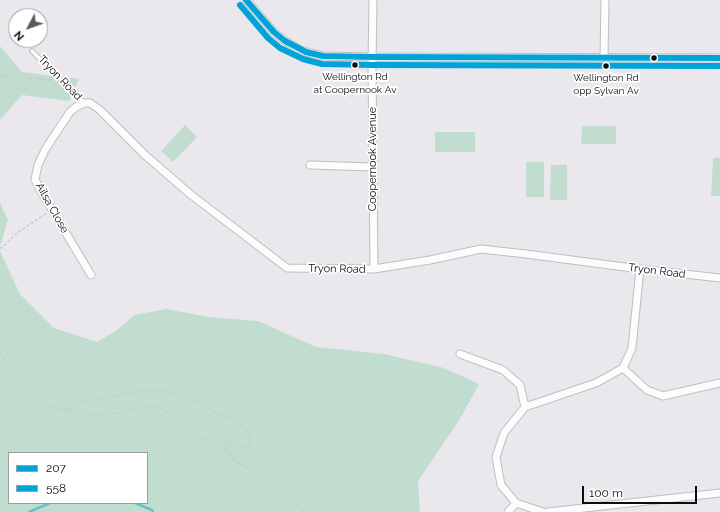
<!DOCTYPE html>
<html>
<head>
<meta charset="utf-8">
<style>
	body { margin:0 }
	#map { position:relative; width:720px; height:512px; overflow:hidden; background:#eae8ec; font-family:Raleway,sans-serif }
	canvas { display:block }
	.legend { position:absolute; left:8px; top:452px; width:140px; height:52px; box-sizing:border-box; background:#fff; border:1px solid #9e9e9f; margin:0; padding:5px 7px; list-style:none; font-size:12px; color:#0d0c0e }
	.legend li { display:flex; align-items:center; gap:8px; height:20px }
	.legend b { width:20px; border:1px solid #9e9e9f }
	.north { position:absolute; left:8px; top:8px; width:40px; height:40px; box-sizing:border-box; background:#fff; border:1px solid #9e9e9f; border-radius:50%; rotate:229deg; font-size:11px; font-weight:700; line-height:16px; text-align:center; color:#0d0c0e }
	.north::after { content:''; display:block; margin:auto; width:14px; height:18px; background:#5a595c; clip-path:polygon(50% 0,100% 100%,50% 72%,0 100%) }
	.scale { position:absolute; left:582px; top:486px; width:115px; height:18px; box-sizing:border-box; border:2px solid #0d0c0e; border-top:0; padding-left:5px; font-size:12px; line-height:14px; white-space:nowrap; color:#0d0c0e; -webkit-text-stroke:3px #fff; paint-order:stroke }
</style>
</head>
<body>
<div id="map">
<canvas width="720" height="512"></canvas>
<ul class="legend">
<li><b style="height:5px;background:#01a4d8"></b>207</li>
<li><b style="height:5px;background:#01a4d8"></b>558</li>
</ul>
<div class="north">N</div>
<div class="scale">100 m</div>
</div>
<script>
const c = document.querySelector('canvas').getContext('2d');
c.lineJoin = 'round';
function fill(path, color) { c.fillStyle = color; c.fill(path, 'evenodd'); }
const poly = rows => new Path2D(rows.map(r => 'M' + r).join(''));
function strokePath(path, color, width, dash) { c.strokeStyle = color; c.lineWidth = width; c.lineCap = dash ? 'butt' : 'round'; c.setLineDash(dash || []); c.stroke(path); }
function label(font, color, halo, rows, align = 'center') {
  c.font = font + ' Raleway,sans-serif'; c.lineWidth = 3.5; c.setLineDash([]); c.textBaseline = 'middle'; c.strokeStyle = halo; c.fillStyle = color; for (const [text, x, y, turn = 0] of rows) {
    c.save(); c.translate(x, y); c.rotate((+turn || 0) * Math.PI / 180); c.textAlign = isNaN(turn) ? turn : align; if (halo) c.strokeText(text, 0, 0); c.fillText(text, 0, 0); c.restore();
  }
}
fill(poly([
	[0,46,22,72,79,79,69,101,22,95,0,120],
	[185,125,197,137,173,162,161,151],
	[582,126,616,126,616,144,581,144],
	[435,132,475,132,475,152,435,152],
	[713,158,720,158,720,196,711,196],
	[526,162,544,162,544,197,526,197],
	[551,165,567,165,567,200,550,200],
	[0,203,8,220,0,247],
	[0,251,20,294,54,328,97,342,116,331,134,315,167,309,208,317,258,321,316,347,384,354,444,368,479,384,460,419,418,481,420,512,0,512],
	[9,453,147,453,147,503,9,503]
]), '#c0ddcf');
strokePath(poly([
	[135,503,152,510,153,512],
	[29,512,50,503]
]), '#6bc1c3', 2.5);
const service = poly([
	[32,51,84,103]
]);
const minor = poly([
	[246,0,274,32,285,41,297,48,306,52,323,56,373,57,720,58],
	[373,0,372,64,374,269],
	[604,57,605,0],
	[310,165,373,167],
	[91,275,39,188,35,179,38,165,45,150,52,139,70,112,76,107,84,103,90,103,100,110,145,155,190,194,287,268,374,269,430,260,481,249,526,254,640,269,720,278],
	[460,354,503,370,520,385,525,407],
	[623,368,647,390,663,396,720,383],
	[508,512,516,503],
	[543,512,516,503,501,485,496,457,504,433,525,407,596,383,623,368,632,348,640,269],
	[548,512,720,493]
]);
strokePath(service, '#c0bec1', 5.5);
strokePath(minor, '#c0bec1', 9);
strokePath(poly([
	[0,76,4,78,7,68,20,77,53,80],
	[0,248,2,248,17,233,47,213],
	[0,353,29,394,43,403,63,411,80,402,147,390,168,392,191,398,220,415,230,417,249,433,251,444,247,446,242,446,238,447,230,444,224,446,226,452,237,462,259,474,278,481,291,498,301,508,304,512],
	[63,411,91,415,118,413,149,406,160,408,183,420,200,437,224,446]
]), '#cbcbcc', 1.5, [3, 2]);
strokePath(service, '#fcfcfc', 3.5);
strokePath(minor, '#fcfcfc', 7);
strokePath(poly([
	[246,0,274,32,285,41,306,52,323,56,373,57,720,58]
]), '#01a4d8', 6);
strokePath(poly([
	[240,5,268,38,280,48,303,59,322,64,373,65,720,66]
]), '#01a4d8', 6);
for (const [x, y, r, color] of [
	[654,58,3.5,"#0d0c0e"],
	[355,65,3.5,"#0d0c0e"],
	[606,66,3.5,"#0d0c0e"]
]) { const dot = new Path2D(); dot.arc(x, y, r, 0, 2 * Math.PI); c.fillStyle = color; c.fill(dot); strokePath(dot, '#fff', 1.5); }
label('10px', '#0d0c0e', '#fff', [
	["Wellington Rd",355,77],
	["at Coopernook Av",355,90],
	["Wellington Rd",606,78],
	["opp Sylvan Av",606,91]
]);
label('11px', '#0d0c0e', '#fff', [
	["Tryon Road",60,78,46],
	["Coopernook Avenue",373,159,-90],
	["Ailsa Close",52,208,61],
	["Tryon Road",337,269,1],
	["Tryon Road",657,271,7]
]);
</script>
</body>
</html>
